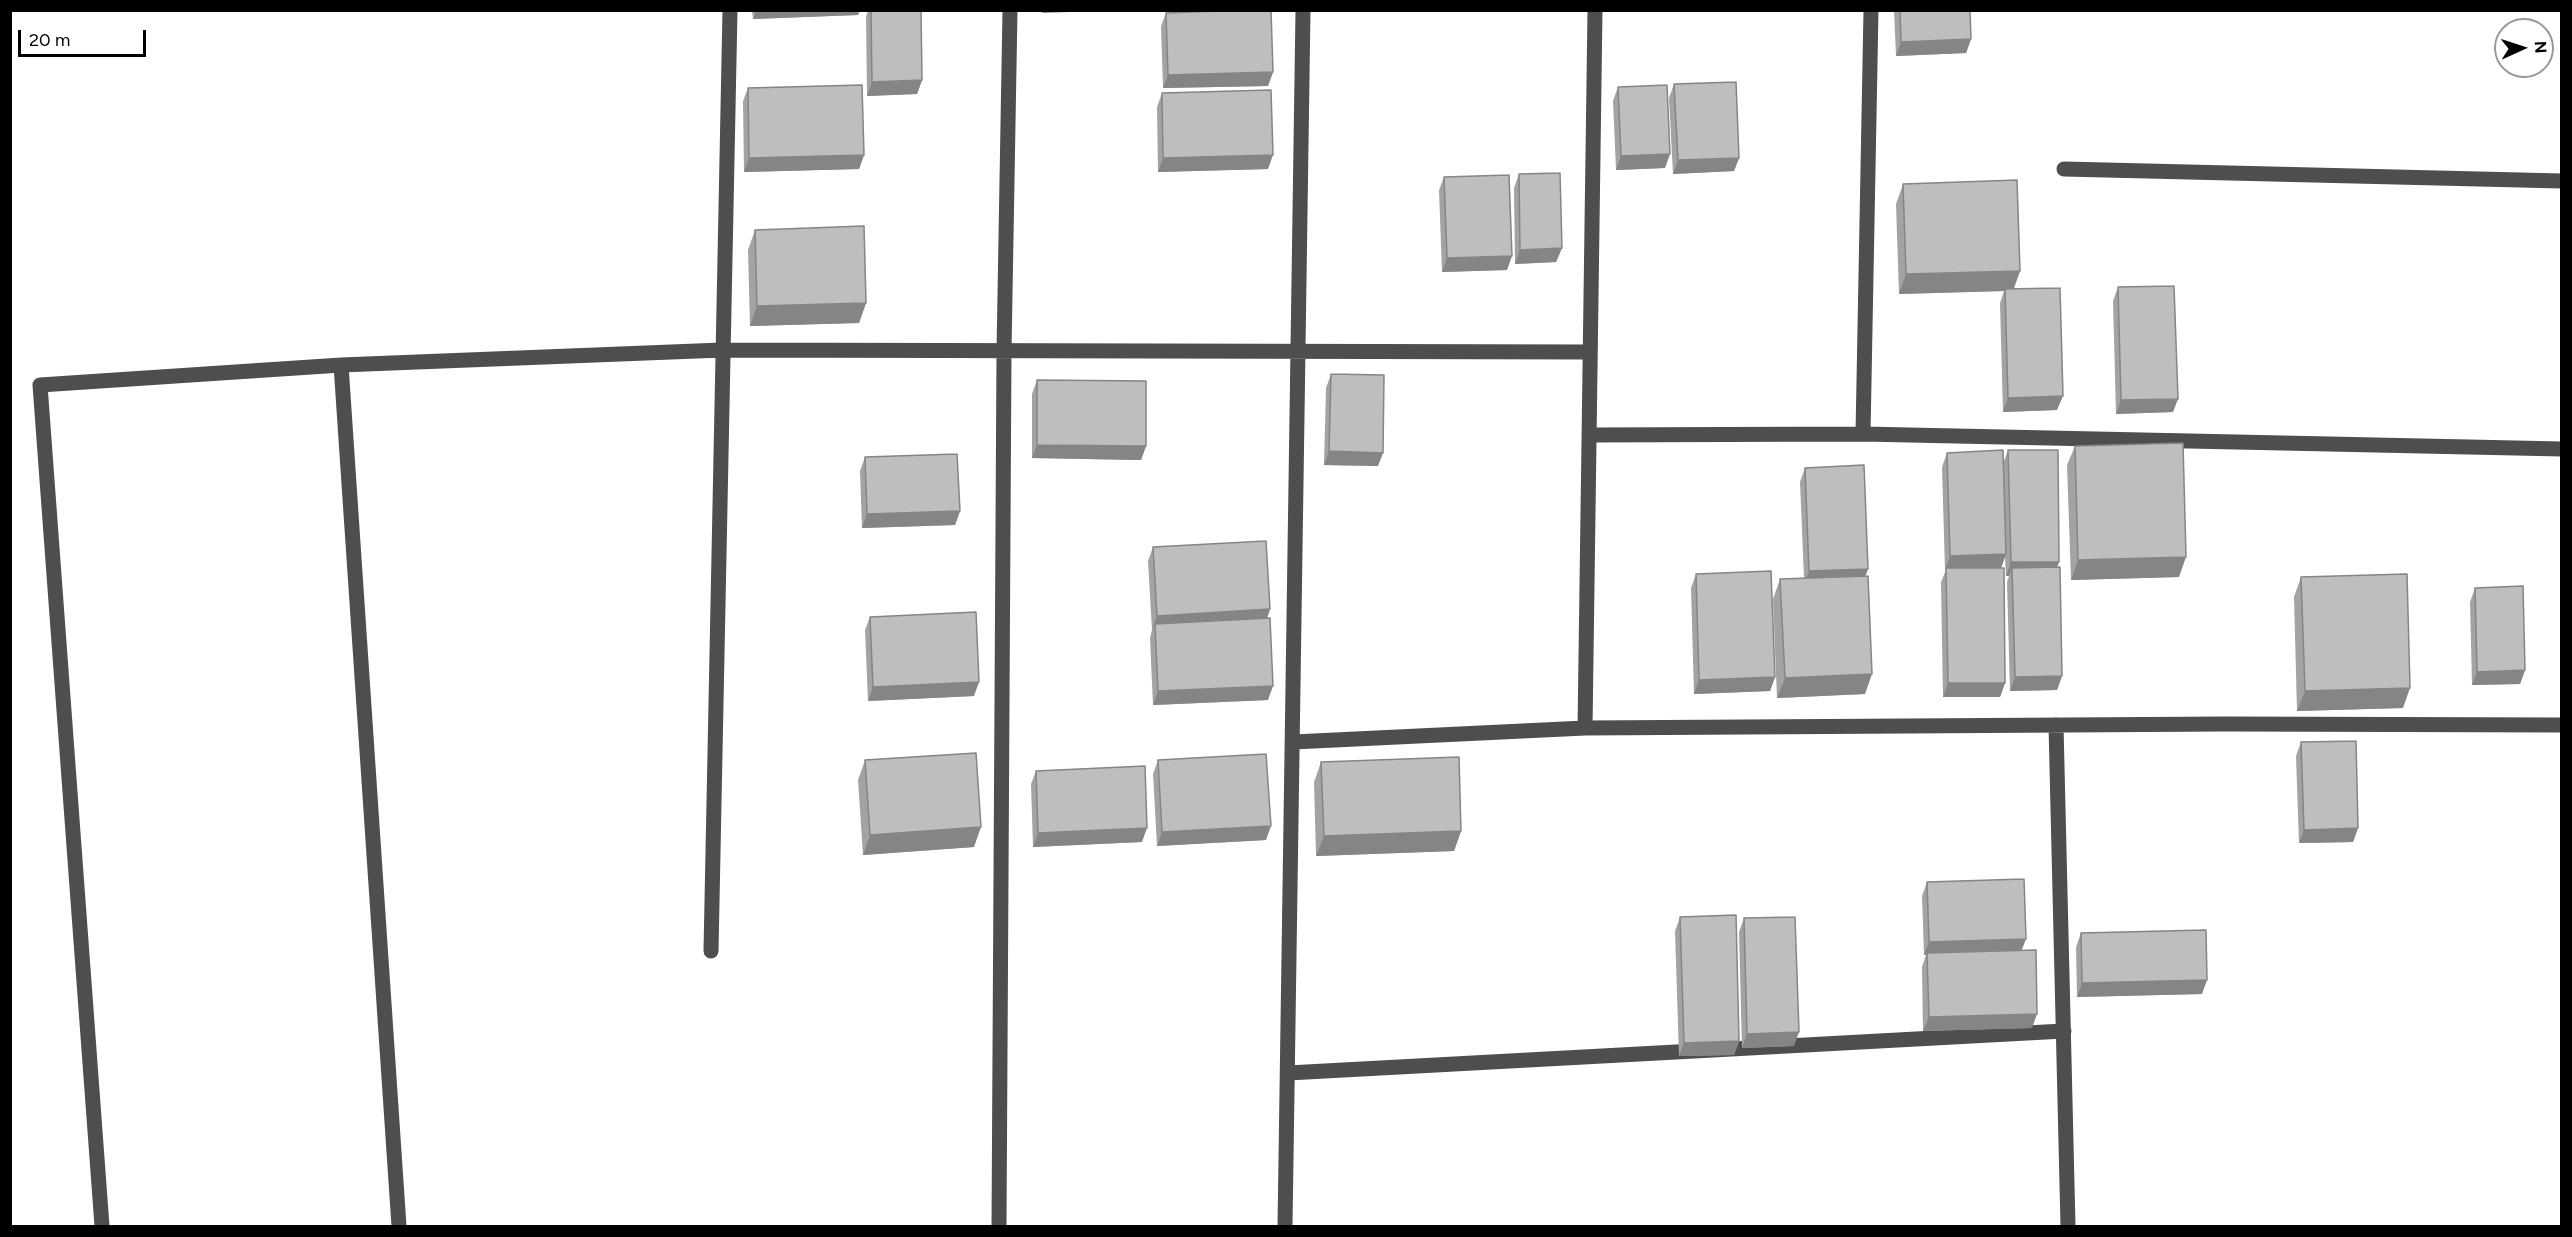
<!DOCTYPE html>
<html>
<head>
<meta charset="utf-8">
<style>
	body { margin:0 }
	#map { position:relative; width:2572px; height:1237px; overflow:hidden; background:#fff; font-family:Figtree,sans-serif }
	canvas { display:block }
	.frame { position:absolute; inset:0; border:12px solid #000; pointer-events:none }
	.north { position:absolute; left:2494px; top:18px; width:60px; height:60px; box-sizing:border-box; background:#fff; border:2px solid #999; border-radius:50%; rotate:87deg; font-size:16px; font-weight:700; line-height:24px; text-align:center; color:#000 }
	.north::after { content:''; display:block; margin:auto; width:21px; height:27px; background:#000; clip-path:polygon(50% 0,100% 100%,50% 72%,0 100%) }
	.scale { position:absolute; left:18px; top:30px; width:128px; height:27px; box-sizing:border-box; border:3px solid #000; border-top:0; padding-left:8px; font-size:18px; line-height:21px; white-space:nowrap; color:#000; -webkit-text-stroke:4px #fff; paint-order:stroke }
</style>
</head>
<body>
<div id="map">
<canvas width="2572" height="1237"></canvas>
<div class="frame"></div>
<div class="north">N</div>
<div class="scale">20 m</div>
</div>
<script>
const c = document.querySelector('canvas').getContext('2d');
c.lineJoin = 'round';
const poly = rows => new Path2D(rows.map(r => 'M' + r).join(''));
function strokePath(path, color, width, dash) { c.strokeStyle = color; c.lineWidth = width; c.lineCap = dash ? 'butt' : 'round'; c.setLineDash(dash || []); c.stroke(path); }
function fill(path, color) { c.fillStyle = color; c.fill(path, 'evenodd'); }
strokePath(poly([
	[2064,169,2562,181],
	[341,365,399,1226],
	[1863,434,1871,10],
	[1589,435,1863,434,2562,449],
	[2056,725,2068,1226],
	[1585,728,1595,10],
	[1293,742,1585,728,2226,724,2562,725],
	[711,951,730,10],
	[1288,1073,2064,1031],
	[102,1226,40,385,341,365,722,350,1590,352],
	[999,1226,1004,351,1010,10],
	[1285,1226,1303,10]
]), '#4e4e4e', 15);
fill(poly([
	[752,10,860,10,858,15,753,19],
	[868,10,921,10,922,80,917,94,867,96,866,17],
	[1894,10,1970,10,1971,39,1966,53,1896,56],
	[1166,13,1273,72,1268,86,1163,88,1161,26],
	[1674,84,1739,158,1734,171,1673,174,1669,98],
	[1618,87,1665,168,1616,170,1613,101],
	[748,88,864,155,859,169,744,172,743,101],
	[1162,93,1268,169,1158,172,1157,107],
	[1519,174,1562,248,1556,262,1515,264,1514,188],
	[1444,177,1507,270,1442,272,1439,190],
	[1903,184,2020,271,2013,289,2057,410,2003,412,2000,303,2004,291,1899,294,1896,204],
	[755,230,866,303,859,323,750,326,748,250],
	[2118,287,2173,412,2116,414,2113,301],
	[1331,374,1378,466,1324,465,1326,388],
	[1037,380,1146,446,1141,460,1032,458,1032,394],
	[2075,446,2179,577,2071,580,2067,465],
	[2008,450,2057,567,2062,676,2057,690,2010,691,2007,582,2009,576,2006,576,2005,557,2001,568,2005,683,2000,697,1943,697,1941,582,1946,570,1945,570,1942,467,1947,453,2003,464],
	[865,457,960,511,955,525,862,528,860,471],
	[1805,468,1868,569,1865,576,1865,694,1777,698,1773,599,1780,579,1804,578,1800,482],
	[1153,547,1270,609,1267,619,1268,700,1153,705,1150,638,1152,630,1148,561],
	[1696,574,1775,677,1770,691,1694,694,1691,588],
	[2301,577,2403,708,2297,711,2294,597],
	[2475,588,2525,670,2520,684,2472,685,2470,602],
	[870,617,974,696,868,701,865,630],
	[2301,742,2358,828,2353,842,2299,843,2296,756],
	[865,760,974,847,863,855,858,780],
	[1158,760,1266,840,1157,846,1153,774],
	[1321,762,1461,831,1454,851,1316,856,1314,782],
	[1036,771,1142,842,1033,847,1031,784],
	[1927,882,2021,950,2032,1028,1923,1031,1922,967,1926,955,1924,955,1922,896],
	[1680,917,1739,1041,1734,1055,1679,1056,1675,931],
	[1744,918,1794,1046,1742,1048,1739,932],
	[2081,933,2202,994,2077,997,2076,947]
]), '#a3a3a3');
fill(poly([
	[756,10,860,10,858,15,753,19],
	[1043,10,1127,10,1042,13],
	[1971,39,1966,53,1896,56,1901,42],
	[1273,72,1268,86,1163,88,1168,75],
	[922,80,917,94,867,96,872,82],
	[1670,154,1665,168,1616,170,1621,156],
	[864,155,859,169,744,172,749,158],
	[1273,155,1268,169,1158,172,1163,158],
	[1739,158,1734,171,1673,174,1678,160],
	[1562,248,1556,262,1515,264,1520,250],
	[1512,256,1507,270,1442,272,1447,258],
	[2020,271,2013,291,2005,289,2004,291,1899,294,1906,274],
	[866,303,859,323,750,326,757,306],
	[2063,396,2057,410,2003,412,2008,398],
	[2178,399,2173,412,2116,414,2121,400],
	[1037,445,1146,446,1141,460,1032,458],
	[1329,451,1383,453,1378,466,1324,465],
	[960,511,955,525,862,528,867,514],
	[2006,554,2001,568,1945,570,1950,556],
	[2186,557,2179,577,2071,580,2078,560],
	[2011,562,2059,562,2054,576,2012,568,2009,576,2006,576],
	[1868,569,1863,583,1804,585,1809,571],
	[1270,609,1265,623,1155,624,1152,630,1157,616],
	[2525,670,2520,684,2472,685,2477,672],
	[1872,674,1865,694,1777,698,1785,678],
	[2062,676,2057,690,2010,691,2015,677],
	[1775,677,1770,691,1694,694,1699,680],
	[979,682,974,696,868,701,873,687],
	[1948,683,2005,683,2000,697,1943,697],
	[1273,686,1268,700,1153,705,1158,691],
	[2410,688,2403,708,2297,711,2305,691],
	[1271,826,1266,840,1157,846,1162,832],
	[981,827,974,847,863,855,870,835],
	[1147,828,1142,842,1033,847,1038,833],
	[2358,828,2353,842,2299,843,2304,830],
	[1461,831,1454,851,1316,856,1324,836],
	[2026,939,2021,952,1927,953,1926,955,1924,955,1929,942],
	[2207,980,2202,994,2077,997,2082,983],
	[2037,1014,2032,1028,1923,1031,1929,1017],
	[1799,1032,1794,1046,1742,1048,1747,1034],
	[1739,1041,1734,1055,1679,1056,1684,1043]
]), '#858585');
const building = poly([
	[871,10,921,10,922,80,872,82,871,10],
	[1245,10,1271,10,1273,72,1168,75,1166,13,1245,10],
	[1900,10,1970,10,1971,39,1901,42,1900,10],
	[1736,82,1739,158,1678,160,1674,84,1736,82],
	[862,85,864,155,749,158,748,88,862,85],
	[1667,85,1670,154,1621,156,1618,87,1667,85],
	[1271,90,1273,155,1163,158,1162,93,1271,90],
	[1560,173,1562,248,1520,250,1519,174,1560,173],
	[1509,175,1512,256,1447,258,1444,177,1509,175],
	[2017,180,2020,271,1906,274,1903,184,2017,180],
	[864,226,866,303,757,306,755,230,864,226],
	[2174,286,2178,399,2121,400,2118,287,2174,286],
	[2060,288,2063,396,2008,398,2005,289,2060,288],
	[1331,374,1384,375,1383,453,1329,451,1331,374],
	[1037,380,1146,381,1146,446,1037,445,1037,380],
	[2183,443,2186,557,2078,560,2075,446,2183,443],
	[2003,450,2006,554,1950,556,1947,453,2003,450],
	[2008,450,2058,450,2059,562,2011,562,2008,450],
	[957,454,960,511,867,514,865,457,957,454],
	[1864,465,1868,569,1809,571,1805,468,1864,465],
	[1266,541,1270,609,1157,616,1153,547,1266,541],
	[2060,567,2062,676,2015,677,2012,568,2060,567],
	[1946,568,2004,568,2005,683,1948,683,1946,568],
	[1771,571,1775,677,1699,680,1696,574,1771,571],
	[2407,574,2410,688,2305,691,2301,577,2407,574],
	[1868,576,1872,674,1785,678,1780,579,1868,576],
	[2523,586,2525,670,2477,672,2475,588,2523,586],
	[976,612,979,682,873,687,870,617,976,612],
	[1270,618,1273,686,1158,691,1155,624,1270,618],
	[2356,741,2358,828,2304,830,2301,742,2356,741],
	[976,753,981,827,870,835,865,760,976,753],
	[1266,754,1271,826,1162,832,1158,760,1266,754],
	[1459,757,1461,831,1324,836,1321,762,1459,757],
	[1145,766,1147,828,1038,833,1036,771,1145,766],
	[2024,879,2026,939,1929,942,1927,882,2024,879],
	[1736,915,1739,1041,1684,1043,1680,917,1736,915],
	[1795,917,1799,1032,1747,1034,1744,918,1795,917],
	[2206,930,2207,980,2082,983,2081,933,2206,930],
	[2036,950,2037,1014,1929,1017,1927,953,2036,950]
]);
fill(building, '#bebebe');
strokePath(building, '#858585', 1.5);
</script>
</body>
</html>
